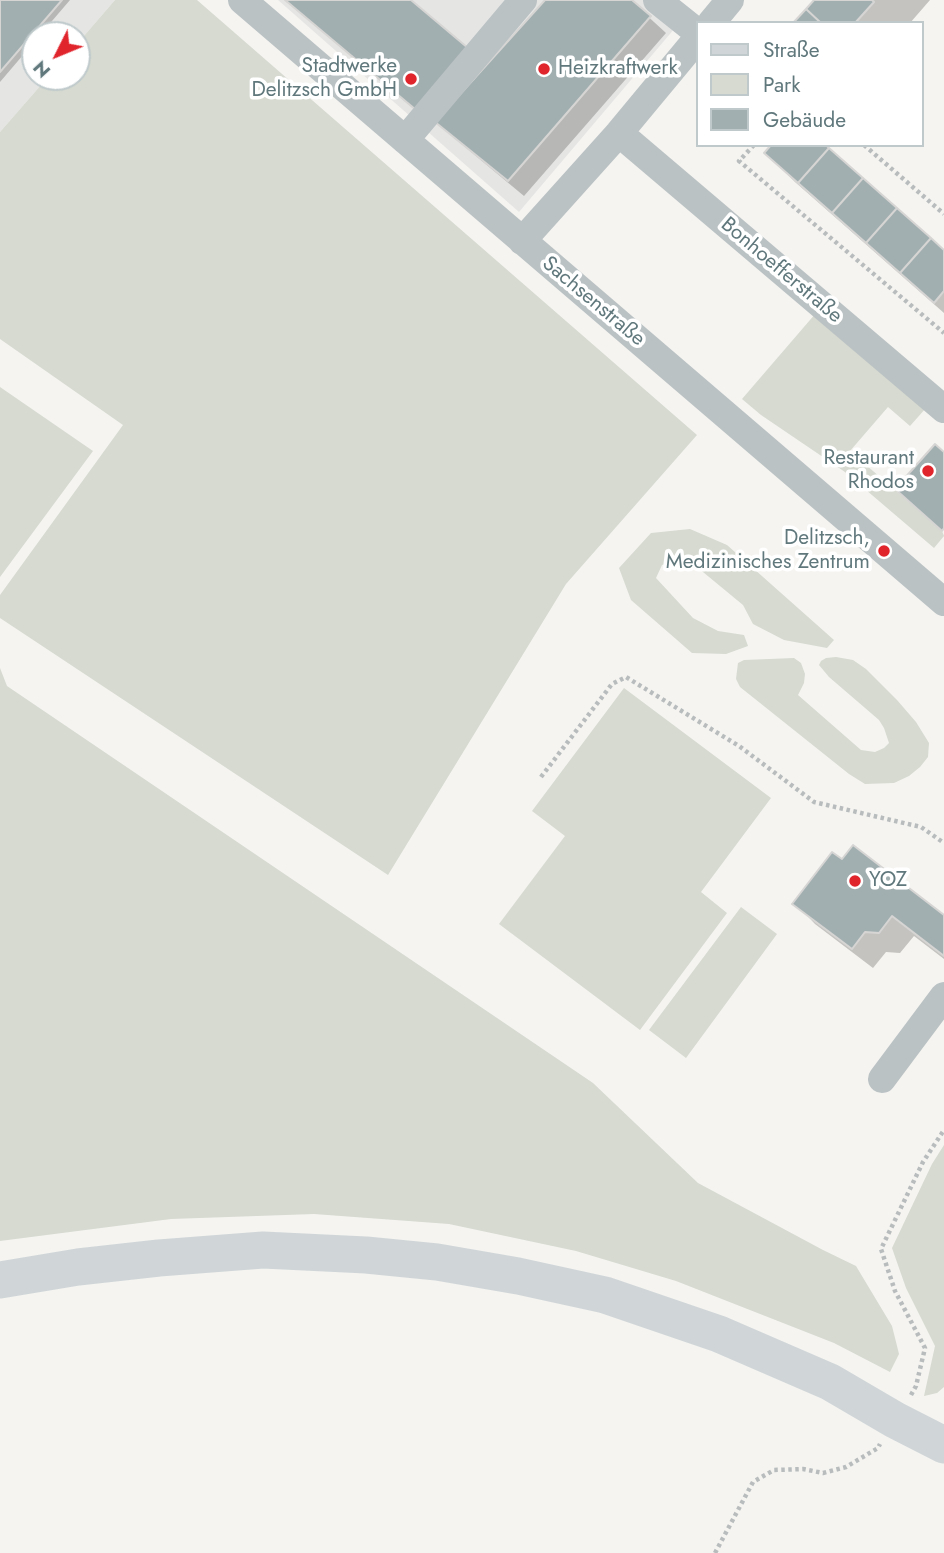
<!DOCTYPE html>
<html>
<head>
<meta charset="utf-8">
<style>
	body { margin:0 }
	#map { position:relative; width:944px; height:1553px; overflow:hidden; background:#f5f4f1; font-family:Jost,sans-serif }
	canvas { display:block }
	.legend { position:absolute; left:696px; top:21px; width:228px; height:126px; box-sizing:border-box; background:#fff; border:2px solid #bfc9cb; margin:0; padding:9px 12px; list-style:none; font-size:21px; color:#60787c }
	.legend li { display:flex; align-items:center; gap:14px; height:35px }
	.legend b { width:35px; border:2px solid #bfc9cb }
	.north { position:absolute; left:21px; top:21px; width:70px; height:70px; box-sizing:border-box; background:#fff; border:2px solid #bfc9cb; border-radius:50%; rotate:227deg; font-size:19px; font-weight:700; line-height:28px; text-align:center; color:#60787c }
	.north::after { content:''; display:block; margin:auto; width:24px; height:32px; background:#e1252d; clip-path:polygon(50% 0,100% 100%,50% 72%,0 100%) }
</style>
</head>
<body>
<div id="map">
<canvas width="944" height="1553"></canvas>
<ul class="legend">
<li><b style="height:9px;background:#d0d6d8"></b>Straße</li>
<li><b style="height:19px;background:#d6dad0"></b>Park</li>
<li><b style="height:19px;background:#a2afb1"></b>Gebäude</li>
</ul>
<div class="north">N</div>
</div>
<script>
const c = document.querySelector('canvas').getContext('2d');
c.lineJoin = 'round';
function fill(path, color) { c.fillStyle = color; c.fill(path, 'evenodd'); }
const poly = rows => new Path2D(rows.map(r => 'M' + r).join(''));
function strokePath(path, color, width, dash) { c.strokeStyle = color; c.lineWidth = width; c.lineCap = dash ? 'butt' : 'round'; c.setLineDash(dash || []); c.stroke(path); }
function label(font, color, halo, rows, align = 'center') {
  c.font = font + ' Jost,sans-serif'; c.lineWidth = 7; c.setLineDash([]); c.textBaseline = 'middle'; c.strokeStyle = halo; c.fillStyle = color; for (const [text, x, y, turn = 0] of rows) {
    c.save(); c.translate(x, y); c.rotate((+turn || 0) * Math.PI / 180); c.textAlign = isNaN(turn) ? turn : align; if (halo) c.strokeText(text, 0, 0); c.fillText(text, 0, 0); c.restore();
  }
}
fill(poly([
	[0,0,115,0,77,44,77,35,35,35,35,77,48,77,0,132],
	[278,0,679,0,675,28,519,212]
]), '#e5e5e4');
fill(poly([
	[115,0,197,0,697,435,566,584,388,875,0,618,0,595,123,425,0,339,0,132,48,77,77,77,77,44],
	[816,313,926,408,910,426,888,407,850,451,942,531,944,536,934,548,845,472,761,415,742,399],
	[0,387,93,451,0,577],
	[690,529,727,545,834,640,827,648,784,640,753,624,743,605,686,558,662,565,656,578,693,618,718,631,744,635,748,646,726,654,692,653,631,600,619,568,651,533],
	[836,657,853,660,866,669,897,700,916,722,929,743,928,757,920,767,909,776,894,783,865,784,849,774,740,687,736,679,738,663,744,660,794,658,801,663,805,674,804,683,798,695,861,750,875,752,884,748,889,743,884,728,879,720,829,677,819,665,821,661,826,658],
	[0,668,7,686,593,1083,698,1183,823,1250,856,1266,892,1326,899,1354,890,1372,834,1343,676,1281,576,1251,449,1224,314,1214,171,1219,0,1241],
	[624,688,771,798,701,892,727,913,640,1030,499,924,565,836,532,811],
	[741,907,777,934,686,1058,649,1030],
	[944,1145,944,1387,937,1393,924,1396,935,1346,906,1288,892,1248,932,1164]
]), '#d6dad0');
fill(poly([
	[0,0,70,0,40,35,35,35,35,41,0,82],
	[285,0,408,0,470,85,547,0,630,0,666,33,524,196,453,137,436,120,433,125],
	[816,0,930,0,910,23,795,23],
	[766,153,944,252,944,313,795,182],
	[842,862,944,917,944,959,914,936,900,953,886,952,873,968,815,924,795,903]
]), '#0003');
const building = poly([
	[0,0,62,0,0,72,0,0],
	[285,0,411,0,468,48,416,110,285,0],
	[545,0,632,0,651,16,508,181,435,122,545,0],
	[814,0,872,0,874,2,855,23,821,23,806,9,814,0],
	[806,9,821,23,793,23,806,9],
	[771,145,826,145,829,148,798,183,764,153,771,145],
	[829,148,863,178,832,213,798,183,829,148],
	[863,178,897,208,866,243,832,213,863,178],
	[897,208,931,238,900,273,866,243,897,208],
	[931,238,944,250,944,291,934,303,900,273,931,238],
	[935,444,944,452,944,528,942,531,895,489,935,444],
	[853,845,944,915,944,956,892,916,879,933,865,932,852,949,792,904,832,852,842,859,853,845]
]);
fill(building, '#a2afb1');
strokePath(building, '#d6d5d4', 2);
strokePath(poly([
	[754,145,739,161,944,333],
	[864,145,944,214],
	[541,777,612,684,626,677,739,746,814,802,921,827,944,843],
	[911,1395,916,1386,925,1348,895,1291,881,1249,923,1162,944,1130],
	[715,1553,753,1482,774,1470,803,1469,823,1473,846,1467,878,1448,880,1444]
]), '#b8bcbd', 4.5, [3.5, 3.5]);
strokePath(poly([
	[242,0,944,602],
	[657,0,697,32],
	[711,23,730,0],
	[619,133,944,409],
	[405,140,523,0],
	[522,241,619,133,697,39],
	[882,1079,944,996]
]), '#bbc2c4', 28);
strokePath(poly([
	[0,1280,78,1267,159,1258,263,1250,366,1255,437,1262,518,1276,605,1295,719,1334,830,1382,895,1420,944,1445]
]), '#d0d6d8', 37);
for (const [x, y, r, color] of [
	[544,69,7,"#e1252d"],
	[411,79,7,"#e1252d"],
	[928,471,7,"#e1252d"],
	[884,551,7,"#e1252d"],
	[855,881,7,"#e1252d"]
]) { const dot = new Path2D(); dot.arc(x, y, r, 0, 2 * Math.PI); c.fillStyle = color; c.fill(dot); strokePath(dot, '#fff', 2.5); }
label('21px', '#60787c', '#fff', [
	["Stadtwerke",397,67],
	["Delitzsch GmbH",397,91],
	["Heizkraftwerk",558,69,"left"],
	["Restaurant",914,459],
	["Rhodos",914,483],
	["Delitzsch,",870,539],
	["Medizinisches Zentrum",870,563],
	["YOZ",869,881,"left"]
], 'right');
label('21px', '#60787c', '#fff', [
	["Bonhoefferstraße",781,271,40],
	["Sachsenstraße",593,302,40]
]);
</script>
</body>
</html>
